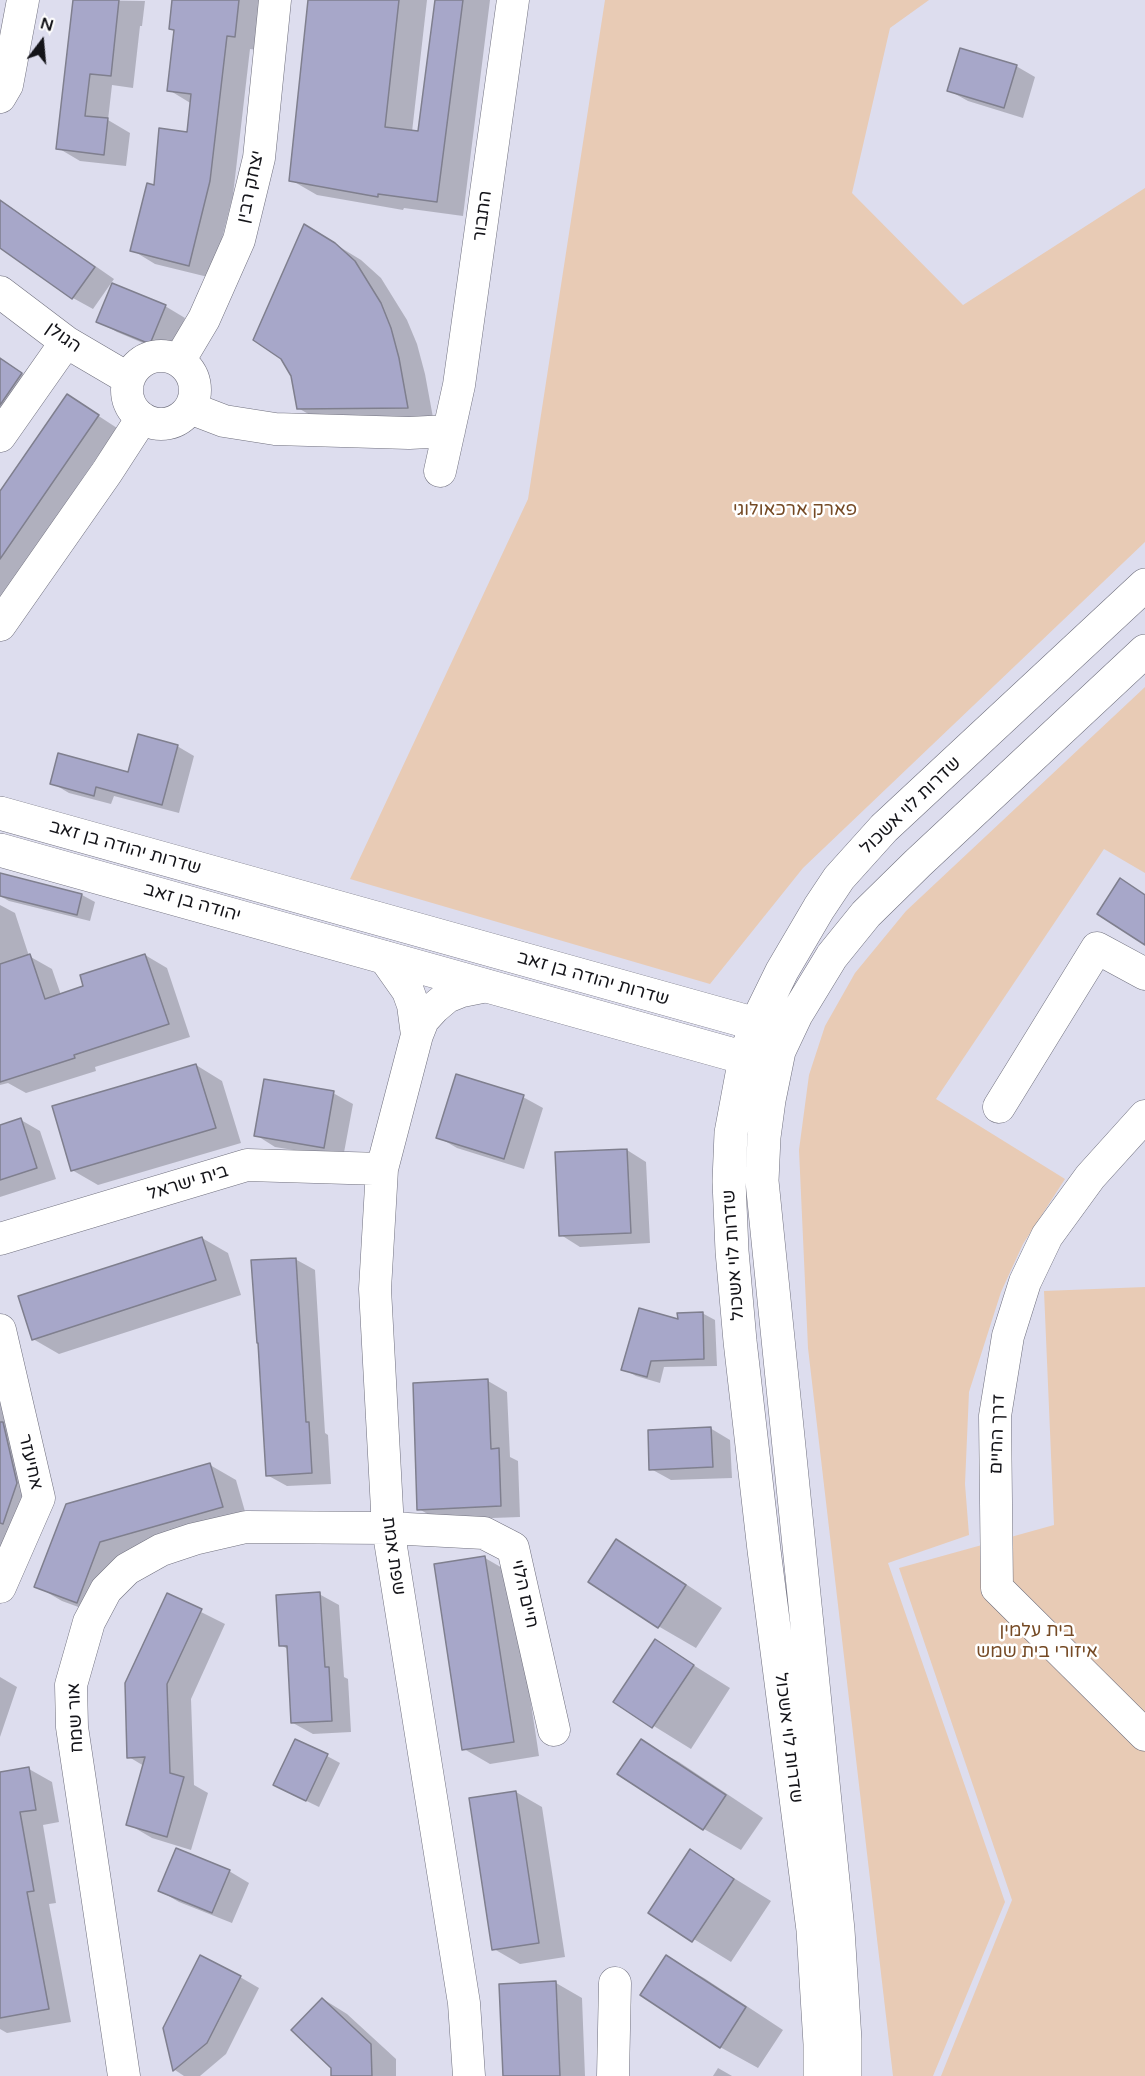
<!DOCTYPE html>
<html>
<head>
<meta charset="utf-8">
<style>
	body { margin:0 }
	#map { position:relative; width:1145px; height:2076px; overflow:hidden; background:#dde; font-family:"Varela Round",sans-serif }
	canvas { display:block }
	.north { position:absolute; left:12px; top:12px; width:60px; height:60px; -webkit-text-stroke:4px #fff; paint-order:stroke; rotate:16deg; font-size:16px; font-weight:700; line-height:24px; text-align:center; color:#141419 }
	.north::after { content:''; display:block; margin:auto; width:21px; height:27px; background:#141419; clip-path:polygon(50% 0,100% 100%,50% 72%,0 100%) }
</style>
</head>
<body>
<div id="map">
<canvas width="1145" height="2076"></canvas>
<div class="north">N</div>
</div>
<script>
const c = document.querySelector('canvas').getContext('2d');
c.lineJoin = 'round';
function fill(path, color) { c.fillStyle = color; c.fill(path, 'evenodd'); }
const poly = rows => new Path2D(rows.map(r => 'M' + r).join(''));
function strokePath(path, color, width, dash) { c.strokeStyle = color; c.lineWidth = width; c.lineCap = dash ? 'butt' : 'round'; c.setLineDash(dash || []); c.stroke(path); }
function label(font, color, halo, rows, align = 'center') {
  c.font = font + ' "Varela Round","Noto Sans Hebrew",sans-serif'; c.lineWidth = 5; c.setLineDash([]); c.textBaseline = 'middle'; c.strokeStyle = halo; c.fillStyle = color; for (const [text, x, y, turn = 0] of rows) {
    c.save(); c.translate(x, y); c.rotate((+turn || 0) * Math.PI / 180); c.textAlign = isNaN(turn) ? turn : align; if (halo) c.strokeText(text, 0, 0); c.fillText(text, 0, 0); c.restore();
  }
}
fill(poly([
	[605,0,929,0,890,28,852,193,963,305,1145,188,1145,542,803,868,710,984,350,879,528,499],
	[1145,687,1145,873,1104,849,936,1099,1065,1179,1023,1244,1001,1292,969,1392,965,1484,969,1535,888,1563,1005,1902,933,2076,893,2076,808,1348,799,1150,809,1075,825,1026,855,973,906,911],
	[1145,1287,1145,2076,941,2076,1012,1900,899,1568,1054,1525,1044,1291]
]), '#e8cbb5');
fill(poly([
	[73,0,145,1,142,26,140,26,133,88,112,85,108,120,130,133,126,166,80,161,58,148],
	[173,0,263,0,258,50,250,49,233,195,212,278,155,264,132,250,155,187,188,133,192,104,169,90,175,31,170,29],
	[310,0,427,0,412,132,420,133,436,0,490,0,463,216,404,208,403,210,317,195,291,180],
	[1016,66,1035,77,1023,118,968,101,948,90],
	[0,200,114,279,93,309,73,298,0,247],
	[330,241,361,260,381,278,407,320,417,344,425,374,434,423,324,423,298,408,292,376,282,358],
	[165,306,185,318,169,354,117,332,98,321],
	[0,358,41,386,0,427],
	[68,396,117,428,0,599,0,494],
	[177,746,194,756,179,813,114,796,111,804,69,793,52,783,129,774],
	[1,875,82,895,95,902,90,921,9,901,0,896],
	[0,905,15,913,29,956,52,969,61,995,85,987,145,955,167,968,190,1037,95,1067,96,1071,26,1093,8,1083,0,1085],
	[196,1065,222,1081,241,1143,98,1185,72,1170],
	[333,1093,353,1104,343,1158,275,1147,256,1135],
	[523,1097,543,1108,524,1169,457,1148,438,1137],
	[21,1120,40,1131,56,1179,0,1197,0,1127],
	[627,1150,646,1162,650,1243,580,1247,561,1235],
	[202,1238,228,1253,241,1295,59,1354,33,1339],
	[295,1259,315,1270,325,1433,328,1435,331,1484,287,1486,267,1475],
	[702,1313,715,1320,717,1366,664,1367,660,1383,636,1376,623,1369,679,1321],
	[0,1333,42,1498,0,1559],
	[488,1381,507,1392,510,1457,518,1461,520,1517,438,1520,419,1509],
	[710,1428,730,1440,732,1478,671,1480,651,1469],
	[210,1465,236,1480,248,1522,126,1556,103,1616,62,1601,36,1586],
	[617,1541,654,1563,722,1608,696,1648,658,1626],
	[485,1558,511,1573,539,1756,490,1764,464,1749],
	[319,1594,339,1605,344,1677,348,1679,351,1732,313,1734,293,1723,289,1650,281,1645],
	[167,1595,225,1624,191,1699,194,1785,208,1793,191,1850,152,1838,128,1824,144,1766,129,1757],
	[655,1641,730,1688,691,1749,615,1702],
	[0,1677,17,1687,0,1737],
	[641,1741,679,1762,763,1818,741,1850,704,1829,620,1774],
	[327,1756,340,1763,319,1807,288,1792],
	[29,1769,52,1782,59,1822,43,1825,56,1903,49,1904,71,2022,7,2033,0,2029,0,1774],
	[516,1792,542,1807,565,1957,520,1964,494,1949],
	[690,1851,771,1901,731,1962,650,1912],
	[229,1871,249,1883,232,1923,179,1902,160,1891],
	[667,1957,704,1978,783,2030,758,2068,720,2047],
	[240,1977,259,1988,226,2054,200,2076,176,2076,184,2076,175,2070,165,2028],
	[556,1983,582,1998,585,2076,505,2076],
	[323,1999,347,2014,396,2059,396,2076,332,2076],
	[718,2068,732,2076,713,2076]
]), '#0003');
const building = poly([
	[73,0,119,0,111,76,90,74,85,116,108,118,104,155,56,149,73,0],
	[172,0,239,0,235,37,227,36,210,181,189,266,130,251,147,183,154,185,159,128,187,132,191,94,167,91,174,30,169,29,172,0],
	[308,0,399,0,385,127,418,131,435,0,463,0,437,202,378,194,378,197,289,181,308,0],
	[960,48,1017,65,1004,108,947,91,960,48],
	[0,200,95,267,72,299,0,248,0,200],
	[304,224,335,243,355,261,381,303,391,328,399,358,408,408,297,409,291,376,281,359,253,340,304,224],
	[112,283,166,305,150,344,96,322,112,283],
	[0,358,22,373,0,405,0,358],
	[67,394,99,415,0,559,0,491,67,394],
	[138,734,178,745,162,805,96,787,94,796,50,784,58,753,128,772,138,734],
	[0,873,82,894,77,915,0,896,0,873],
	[1120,878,1145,895,1145,945,1097,914,1120,878],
	[30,954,45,999,83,986,80,975,145,954,169,1024,74,1055,75,1058,0,1082,0,964,30,954],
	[196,1064,216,1128,71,1171,52,1106,196,1064],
	[456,1074,524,1095,504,1159,436,1138,456,1074],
	[264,1079,334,1091,324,1148,254,1136,264,1079],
	[21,1118,37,1168,0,1180,0,1125,21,1118],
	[627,1149,631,1233,559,1236,555,1152,627,1149],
	[202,1237,216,1280,32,1340,18,1296,202,1237],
	[296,1258,306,1422,309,1422,312,1473,266,1476,258,1343,257,1343,251,1260,296,1258],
	[639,1308,678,1319,677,1313,703,1312,704,1359,651,1361,647,1377,621,1370,639,1308],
	[488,1379,491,1449,499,1448,501,1506,417,1510,413,1383,488,1379],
	[0,1422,3,1422,17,1483,3,1524,0,1523,0,1422],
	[711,1427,713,1467,649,1470,648,1430,711,1427],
	[210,1463,223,1507,100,1542,77,1603,34,1587,66,1504,210,1463],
	[616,1539,686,1585,658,1628,588,1582,616,1539],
	[485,1556,514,1742,462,1750,434,1564,485,1556],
	[320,1592,325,1667,329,1667,332,1721,291,1723,287,1646,279,1646,276,1595,320,1592],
	[167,1593,202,1609,167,1684,170,1773,184,1777,167,1837,126,1825,145,1757,127,1758,125,1683,167,1593],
	[655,1639,694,1665,652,1728,613,1702,655,1639],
	[295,1739,328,1754,306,1801,273,1785,295,1739],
	[641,1739,726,1795,703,1830,617,1774,641,1739],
	[29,1767,36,1810,20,1812,34,1891,27,1892,49,2009,0,2018,0,1772,29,1767],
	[516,1791,539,1943,492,1950,469,1798,516,1791],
	[176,1848,230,1870,212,1913,158,1891,176,1848],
	[690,1849,734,1879,692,1942,648,1913,690,1849],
	[200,1955,241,1976,207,2043,173,2071,163,2028,200,1955],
	[666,1955,746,2007,720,2048,640,1995,666,1955],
	[556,1981,560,2076,503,2076,499,1984,556,1981],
	[322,1998,371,2044,372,2076,331,2076,331,2068,291,2030,322,1998]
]);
fill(building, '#a7a7c9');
strokePath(building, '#7f7f8e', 1.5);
const minor = poly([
	[0,97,7,85,23,0],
	[0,292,66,342,129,379],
	'127 390a34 34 0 1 1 68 0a34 34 0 1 1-68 0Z',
	[179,361,204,319,239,240,259,158,275,0],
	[190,408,224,421,275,429,409,433,449,431],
	[0,436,66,342],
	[440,471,459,385,513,0],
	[0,625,107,472,142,418],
	[384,957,408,991,413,1005,417,1035],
	[999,1107,1097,948,1145,974],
	[1145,1116,1090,1177,1047,1236,1025,1282,1008,1336,995,1416,997,1588,1145,1735],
	[0,1239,247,1165,382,1169],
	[0,1330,39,1498,0,1587],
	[124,2076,72,1727,71,1685,89,1622,106,1590,127,1569,161,1550,194,1539,246,1527,388,1528,484,1533,513,1548,554,1730],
	[469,2076,464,2003,388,1528,375,1289,382,1169,417,1035,423,1020,434,1008,447,997,462,991,487,986],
	[613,2076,615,1983]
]);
const major = poly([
	[0,813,756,1024,769,1039],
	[0,850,745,1058,766,1054],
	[820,2076,820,2044,813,1930,764,1550,740,1341,732,1251,729,1181,731,1133,745,1058,756,1024,782,971,819,908,839,878,884,828,1145,585],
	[845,2076,845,2040,838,1930,762,1181,764,1137,769,1100,779,1051,796,1015,832,956,866,914,918,863,1145,651]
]);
strokePath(minor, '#70707e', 33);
strokePath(major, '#70707e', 34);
strokePath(minor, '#fff', 32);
strokePath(major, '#fff', 33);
label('18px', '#141419', '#fff', [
	["יצחק רבין",251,187,-78],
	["התבור",483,216,-82],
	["הגולן",63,338,35],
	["שדרות לוי אשכול",911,806,-44],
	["שדרות יהודה בן זאב",125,848,16],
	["יהודה בן זאב",192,903,16],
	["שדרות יהודה בן זאב",593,979,16],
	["בית ישראל",188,1183,-17],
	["שדרות לוי אשכול",734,1255,-94],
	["דרך החיים",998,1434,-88],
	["אחיעזר",30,1462,77],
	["שפת אמת",393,1556,82],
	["חיים הלוי",524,1594,77],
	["אור שמח",76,1718,-93],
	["שדרות לוי אשכול",788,1738,83]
]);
label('18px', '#754a25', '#fff', [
	["פארק ארכאולוגי",795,510],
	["בית עלמין",1037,1631],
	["איזורי בית שמש",1037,1652]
]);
</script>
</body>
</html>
